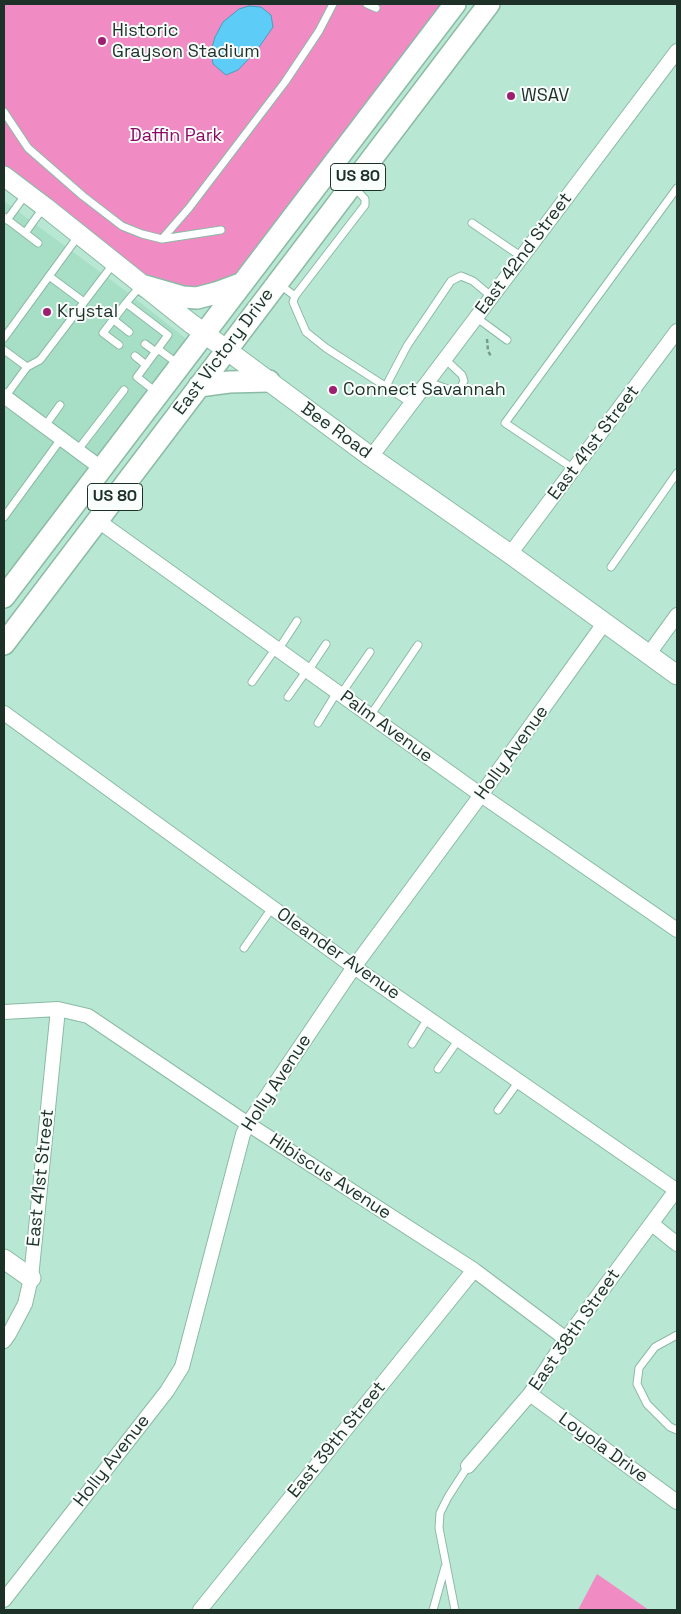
<!DOCTYPE html>
<html>
<head>
<meta charset="utf-8">
<style>
	body { margin:0 }
	#map { position:relative; width:681px; height:1614px; overflow:hidden; background:#b8e8d3; font-family:"Space Grotesk",sans-serif }
	canvas { display:block }
	.frame { position:absolute; inset:0; border:5px solid #1e3129; pointer-events:none }
</style>
</head>
<body>
<div id="map">
<canvas width="681" height="1614"></canvas>
<div class="frame"></div>
</div>
<script>
const c = document.querySelector('canvas').getContext('2d');
c.lineJoin = 'round';
function fill(path, color) { c.fillStyle = color; c.fill(path, 'evenodd'); }
const poly = rows => new Path2D(rows.map(r => 'M' + r).join(''));
function strokePath(path, color, width, dash) { c.strokeStyle = color; c.lineWidth = width; c.lineCap = dash ? 'butt' : 'round'; c.setLineDash(dash || []); c.stroke(path); }
function label(font, color, halo, rows, align = 'center') {
  c.font = font + ' "Space Grotesk",sans-serif'; c.lineWidth = 4; c.setLineDash([]); c.textBaseline = 'middle'; c.strokeStyle = halo; c.fillStyle = color; for (const [text, x, y, turn = 0] of rows) {
    c.save(); c.translate(x, y); c.rotate((+turn || 0) * Math.PI / 180); c.textAlign = isNaN(turn) ? turn : align; if (halo) c.strokeText(text, 0, 0); c.fillText(text, 0, 0); c.restore();
  }
}
fill(poly([
	[4,201,123,289,189,341,4,579]
]), '#a7dec6');
fill(poly([
	[4,4,442,4,235,274,217,287,172,290,126,265,39,194,4,167],
	[597,1574,649,1610,578,1610]
]), '#f18bc4');
const water = poly([
	[249,6,261,7,271,15,273,27,257,50,238,70,226,75,213,64,211,51,215,37,223,22,239,9,249,6]
]);
fill(water, '#5dccf6');
strokePath(water, '#4a9eb8', 1);
const lane = poly([
	[367,4,376,8],
	[4,112,28,148,83,196,122,226,142,234,162,239,189,208,285,82,319,31,333,4],
	[353,186,365,199,365,205,295,296,293,302,306,332,326,348,388,388],
	[4,217,38,243],
	[7,220,26,194],
	[472,223,522,257],
	[25,233,44,207],
	[162,239,221,230],
	[49,276,84,302],
	[141,285,126,303,168,335,137,377,156,392],
	[280,285,295,296],
	[477,318,507,340],
	[114,320,129,332],
	[4,338,79,235],
	[145,344,156,352],
	[119,345,103,333,126,303],
	[158,349,178,364],
	[4,350,27,367],
	[135,356,146,365],
	[428,382,456,392,461,387,464,381,462,375,445,359],
	[5,397,27,367,40,360,114,263],
	[411,403,388,388,388,382,407,346,451,281,461,276,473,281,492,297],
	[45,426,60,405],
	[77,451,124,390],
	[574,469,505,423,677,188],
	[4,517,61,439],
	[611,567,677,473],
	[278,650,297,621],
	[308,671,326,644],
	[252,682,276,648],
	[341,694,370,652],
	[288,697,307,670],
	[370,716,418,645],
	[318,723,337,692],
	[244,948,272,908],
	[412,1044,428,1018],
	[438,1069,459,1039],
	[498,1110,519,1081],
	[677,1335,655,1347,639,1368,637,1384,647,1404,670,1427,677,1430],
	[433,1610,445,1567],
	[455,1610,439,1528,440,1513,448,1497,468,1466]
]);
const street = poly([
	[4,396,101,468],
	[371,457,677,51],
	[97,520,481,795,677,930],
	[510,554,677,331],
	[648,655,677,615],
	[4,713,354,967,676,1190],
	[4,1012,58,1009,88,1016,248,1124,474,1270,566,1339],
	[652,1224,677,1244],
	[4,1341,9,1334,25,1304,31,1278,58,1009],
	[530,1394,677,1502],
	[468,1466,530,1394,566,1339,677,1189],
	[4,1600,167,1391,182,1367,243,1134,248,1124,354,967,481,795,605,622],
	[200,1610,474,1270]
]);
const secondary = poly([
	[4,176,45,207,189,322,371,457,510,554,677,675],
	[4,1259,31,1278]
]);
const primary = poly([
	[145,286,183,297,197,298,216,293,243,283],
	[199,386,229,382,269,381],
	[4,597,455,4],
	[4,644,489,4]
]);
strokePath(lane, '#8bbaa5', 9);
strokePath(street, '#8bbaa5', 16);
strokePath(secondary, '#8bbaa5', 21);
strokePath(primary, '#8bbaa5', 24);
strokePath(poly([
	[487,339,488,351,491,356]
]), '#789c8c', 2.5, [4, 2.5]);
strokePath(lane, '#fff', 7);
strokePath(street, '#fff', 14);
strokePath(secondary, '#fff', 19);
strokePath(primary, '#fff', 21);
for (const [x, y, r, color] of [
	[102,41,5,"#9e1e72"],
	[511,96,5,"#9e1e72"],
	[47,312,5,"#9e1e72"],
	[333,390,5,"#9e1e72"]
]) { const dot = new Path2D(); dot.arc(x, y, r, 0, 2 * Math.PI); c.fillStyle = color; c.fill(dot); strokePath(dot, '#f9fefc', 2); }
for (const [x, y, w] of [
	[358,177,55],
	[115,497,55]
]) { const box = new Path2D(); box.roundRect(x - w / 2, y - 13.5, w, 27, 4); c.fillStyle = '#f9fefc'; c.fill(box); strokePath(box, '#1e3129', 1); }
label('bold 16px', '#1e3129', null, [
	["US 80",358,177],
	["US 80",115,497]
]);
label('18px', '#1e3129', '#f9fefc', [
	["Historic",112,31],
	["Grayson Stadium",112,52],
	["WSAV",521,96],
	["Krystal",57,312],
	["Connect Savannah",343,390]
], 'left');
label('18px', '#8b0963', '#f9fefc', [
	["Daffin Park",176,136]
]);
label('18px', '#1e3129', '#f9fefc', [
	["East 42nd Street",524,254,-53],
	["East Victory Drive",224,352,-53],
	["Bee Road",336,431,36],
	["East 41st Street",594,443,-53],
	["Palm Avenue",386,727,36],
	["Holly Avenue",512,753,-54],
	["Oleander Avenue",338,954,35],
	["Holly Avenue",277,1083,-57],
	["Hibiscus Avenue",330,1177,33],
	["East 41st Street",41,1178,-84],
	["East 38th Street",575,1330,-55],
	["East 39th Street",337,1440,-51],
	["Loyola Drive",603,1448,36],
	["Holly Avenue",112,1461,-52]
]);
</script>
</body>
</html>
